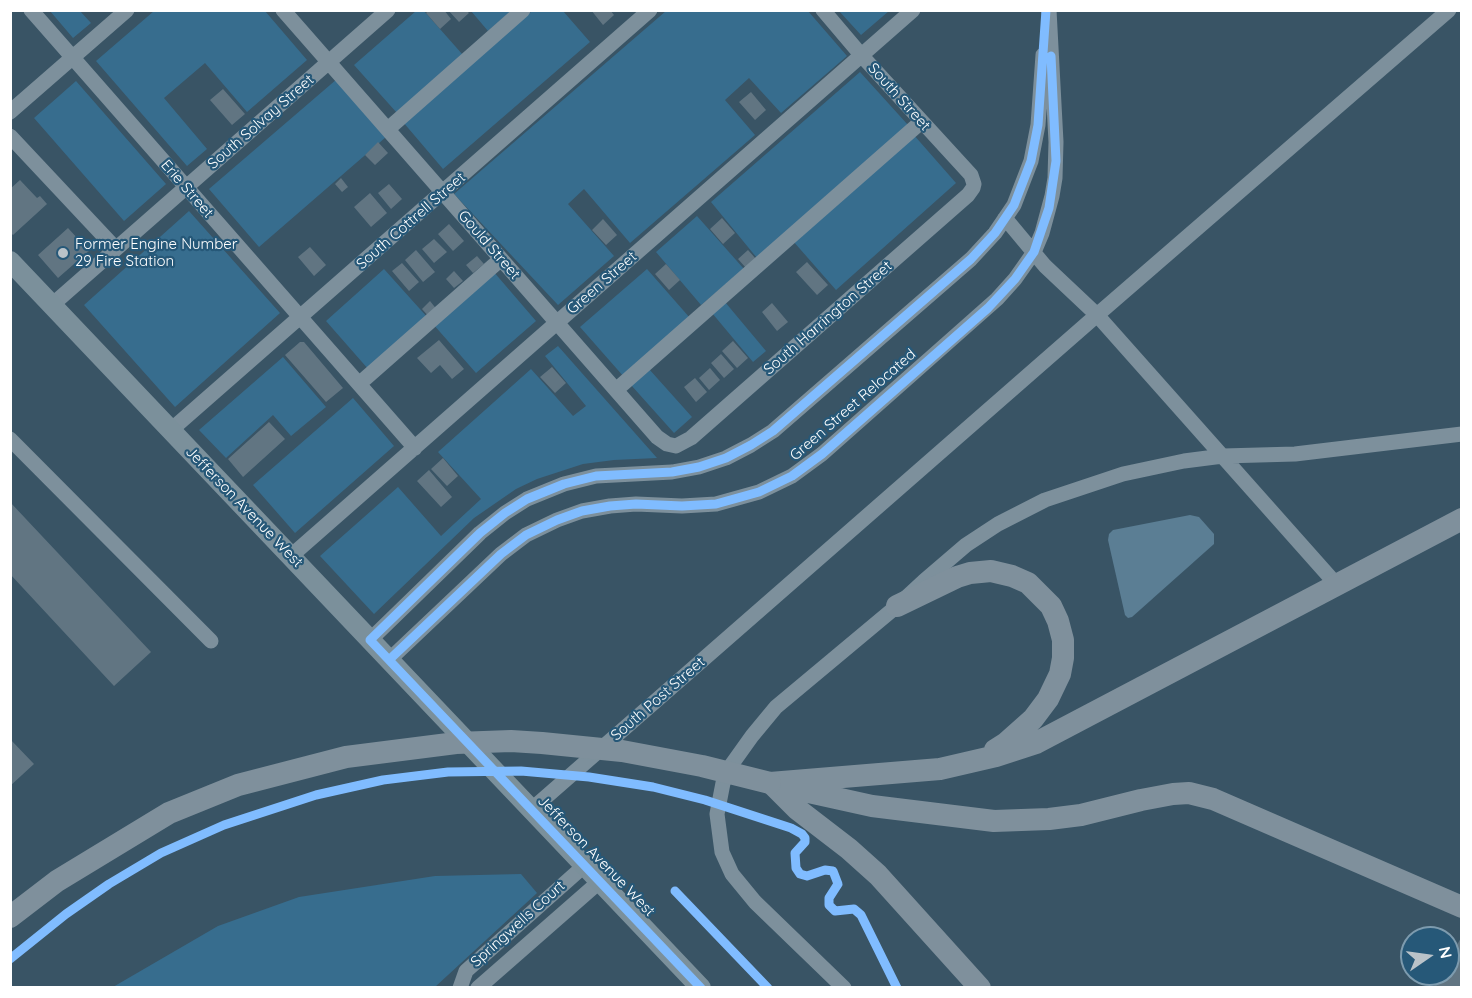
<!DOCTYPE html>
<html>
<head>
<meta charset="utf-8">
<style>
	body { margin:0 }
	#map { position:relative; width:1472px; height:998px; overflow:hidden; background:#395465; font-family:Quicksand,sans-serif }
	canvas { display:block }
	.frame { position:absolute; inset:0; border:12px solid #fff; pointer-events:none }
	.north { position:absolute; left:1400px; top:926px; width:60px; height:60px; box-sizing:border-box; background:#265878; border:2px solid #7d9bae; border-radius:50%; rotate:77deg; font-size:16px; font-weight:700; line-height:24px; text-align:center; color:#fff }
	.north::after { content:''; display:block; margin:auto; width:21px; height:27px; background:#bac3c9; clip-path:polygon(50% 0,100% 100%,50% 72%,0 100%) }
</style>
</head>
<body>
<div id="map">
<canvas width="1472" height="998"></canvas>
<div class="frame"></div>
<div class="north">N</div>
</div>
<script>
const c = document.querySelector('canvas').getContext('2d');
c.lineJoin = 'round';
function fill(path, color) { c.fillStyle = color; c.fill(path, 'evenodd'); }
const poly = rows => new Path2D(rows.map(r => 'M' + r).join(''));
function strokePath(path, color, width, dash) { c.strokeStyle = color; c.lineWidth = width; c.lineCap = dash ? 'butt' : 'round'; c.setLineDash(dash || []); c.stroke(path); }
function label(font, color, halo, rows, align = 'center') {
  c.font = font + ' Quicksand,sans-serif'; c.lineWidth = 4.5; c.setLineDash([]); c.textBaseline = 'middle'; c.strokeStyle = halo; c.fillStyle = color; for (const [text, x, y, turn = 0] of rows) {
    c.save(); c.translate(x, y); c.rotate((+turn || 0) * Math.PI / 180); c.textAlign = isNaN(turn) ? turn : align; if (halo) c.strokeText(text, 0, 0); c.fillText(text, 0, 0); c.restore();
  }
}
fill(poly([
	[50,11,80,11,91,23,73,38],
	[154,11,265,11,307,60,247,112,205,63,164,98,207,149,187,166,96,61],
	[416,11,424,11,463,55,397,113,354,65],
	[471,11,511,11,488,31],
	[532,11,563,11,590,42,443,169,403,122],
	[666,11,808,11,847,56,781,113,749,78,725,100,755,135,630,243,584,189,568,204,614,256,558,305,454,194],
	[839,11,889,11,861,35],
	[860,72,908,125,757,258,711,202],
	[337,79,386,137,259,247,209,189],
	[76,81,166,184,124,221,34,118],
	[913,134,956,183,836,290,793,241],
	[189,211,280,313,175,407,84,305],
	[697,216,744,269,701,305,656,252],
	[384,269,428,318,369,370,326,321],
	[647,269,690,318,624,377,580,327],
	[493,271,536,321,476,373,433,324],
	[725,302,766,351,753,362,712,313],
	[558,346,657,458,614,460,583,464,537,479,516,489,474,518,374,614,320,556,398,487,441,536,481,499,438,452,531,369,573,416,586,406,545,356],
	[283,357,326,407,291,436,273,415,226,458,199,430],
	[649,369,692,417,674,433,631,385],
	[353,398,394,446,295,533,253,485],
	[521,874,537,893,435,987,113,987,218,926,299,897,435,876]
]), '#376d8e');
fill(poly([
	[1190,515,1199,517,1214,534,1214,544,1132,617,1128,618,1125,615,1108,540,1109,534,1113,530]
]), '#5b7e94');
fill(poly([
	[429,10,444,10,451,19,440,29,426,13],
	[448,10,466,10,469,13,459,22],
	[591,10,610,10,614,15,603,25],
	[223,89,245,114,232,125,210,100],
	[751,92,766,110,755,120,739,102],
	[378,142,388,153,375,165,365,155],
	[341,178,348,187,342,192,335,184],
	[20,180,37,198,40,196,47,204,13,235,10,232,10,189],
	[389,184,402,199,391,209,378,193],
	[370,193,387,213,371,227,354,207],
	[722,218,735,233,723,244,710,229],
	[603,219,617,235,606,245,592,230],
	[449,224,464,241,453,251,438,234],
	[68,228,89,251,58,278,38,255],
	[434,239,447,252,434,263,422,249],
	[310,247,326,265,314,276,298,257],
	[416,250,435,272,423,282,405,260],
	[748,250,756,259,746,268,738,259],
	[477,256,484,264,473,273,466,265],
	[807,262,828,285,817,295,796,272],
	[402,263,419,282,409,291,392,271],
	[666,264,680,280,669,290,655,274],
	[454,271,463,281,454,288,446,279],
	[430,301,438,311,430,318,422,309],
	[772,303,788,322,777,331,762,312],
	[439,340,464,369,452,379,440,365,431,373,417,358],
	[733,341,748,358,737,368,722,351],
	[300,342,304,342,343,388,326,402,285,355],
	[721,354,734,369,724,378,711,363],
	[552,367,566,383,555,393,540,377],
	[710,368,720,380,709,390,699,378],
	[695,378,707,392,696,402,684,387],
	[269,422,285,439,243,477,228,459],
	[443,458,458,476,447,486,431,469],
	[429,470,452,497,441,507,417,481],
	[10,502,151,652,114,686,10,574],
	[10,739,34,764,10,786],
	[1462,936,1462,988,1433,988,1441,974,1448,974,1448,961]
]), '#617582');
strokePath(poly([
	[31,10,415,448],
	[283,10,657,437,667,444,676,446,691,438,968,195,973,188,974,184,971,175,862,56,823,10],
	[10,112,127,10],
	[388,129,523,10],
	[10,136,116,249],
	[1005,218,1045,266,1097,315,1336,584],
	[52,305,388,10],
	[359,384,501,259],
	[616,390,921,122],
	[171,430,650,10],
	[10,439,211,641],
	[291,556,913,10],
	[370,640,480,533,505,513,527,499,564,484,596,476,672,472,699,467,726,458,751,445,773,431,971,259,995,233,1014,205,1031,161,1038,125,1043,55],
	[389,660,501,554,526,535,557,520,582,511,610,506,636,504,682,506,716,504,759,492,792,476,822,454,997,299,1015,279,1034,252,1042,233,1052,196,1055,178,1056,142,1049,10],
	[531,810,1097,315,1449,10],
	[460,988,466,971,584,866],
	[478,988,599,882],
	[844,988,755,902,732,874,722,852,717,814,723,783,732,764,752,736,776,707,897,606,924,581,966,545,998,524,1045,500,1123,474,1184,461,1223,456,1295,454,1462,434]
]), '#7d909c', 15);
strokePath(poly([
	[10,261,701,988]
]), '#7b909b', 20);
strokePath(poly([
	[897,606,957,577,970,573,991,571,1012,576,1028,583,1051,606,1058,621,1063,640,1063,658,1060,674,1048,699,1033,719,1006,743,995,750],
	[770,783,940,769,996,756,1036,743,1462,519],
	[772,784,797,809,849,849,878,875,980,988],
	[786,787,872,806,994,821,1049,819,1081,815,1141,800,1173,794,1189,793,1213,799,1462,907]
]), '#7f909c', 22);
strokePath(poly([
	[10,917,57,881,169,813,238,785,346,757,456,743,511,741,542,743,622,751,702,766,770,783]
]), '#7f909c', 22);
strokePath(poly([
	[389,660,501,554,526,535,557,520,582,511,610,506,636,504,682,506,716,504,759,492,792,476,822,454,988,308,1015,279,1034,252,1049,208,1056,161,1051,56],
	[675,891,768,988],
	[10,959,66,914,109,884,161,853,224,825,316,795,383,780,448,772,521,771,589,777,653,787,705,800,791,828,802,834,805,838,805,842,795,853,796,868,800,874,807,876,825,870,833,871,838,884,829,898,829,905,835,911,854,909,861,915,897,988],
	[701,988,370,640,480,533,505,513,527,499,564,484,596,476,672,472,699,467,726,458,751,445,773,431,971,259,995,233,1014,205,1031,161,1038,125,1046,10]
]), '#80bcff', 9);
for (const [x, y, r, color] of [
	[63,253,6,"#bac3c9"]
]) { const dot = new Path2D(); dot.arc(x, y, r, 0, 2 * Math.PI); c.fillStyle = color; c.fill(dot); strokePath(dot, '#265878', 2); }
label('15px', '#fff', '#265878', [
	["South Street",899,97,48],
	["South Solvay Street",261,122,-41],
	["Erie Street",187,189,49],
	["South Cottrell Street",411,221,-41],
	["Gould Street",489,245,49],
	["Green Street",602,283,-41],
	["South Harrington Street",828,318,-41],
	["Green Street Relocated",853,405,-41],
	["Jefferson Avenue West",244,507,46],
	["South Post Street",658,699,-41],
	["Jefferson Avenue West",596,856,46],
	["Springwells Court",518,924,-42]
]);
label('15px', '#fff', '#265878', [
	["Former Engine Number",75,244],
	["29 Fire Station",75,261]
], 'left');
</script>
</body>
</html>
